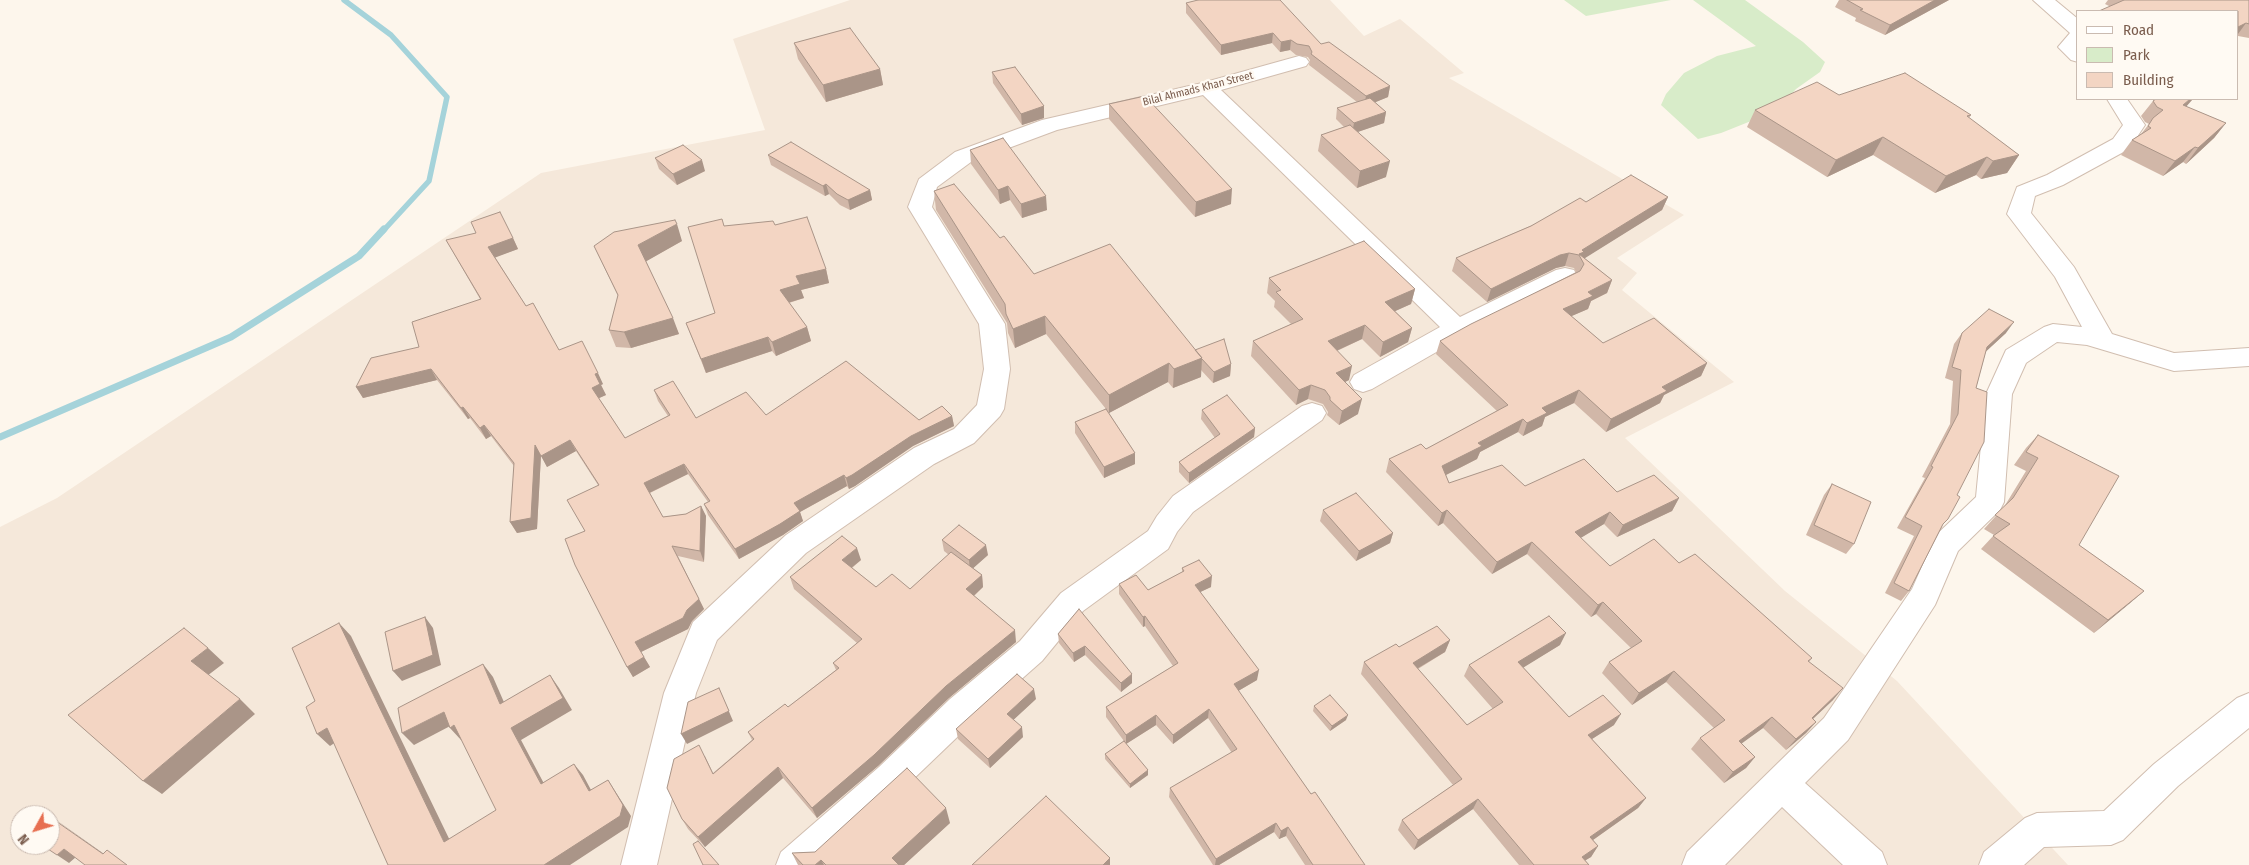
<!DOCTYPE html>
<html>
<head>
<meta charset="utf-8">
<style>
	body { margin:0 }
	#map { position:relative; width:2249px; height:865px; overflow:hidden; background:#fdf6ec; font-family:"Fira Sans Condensed",sans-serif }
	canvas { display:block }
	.legend { position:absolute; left:2076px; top:10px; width:162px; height:90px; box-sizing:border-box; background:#fffaf3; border:1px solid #cabbb1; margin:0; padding:6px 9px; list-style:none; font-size:15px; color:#7a5c4d }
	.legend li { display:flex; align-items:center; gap:10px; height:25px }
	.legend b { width:25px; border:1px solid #cabbb1 }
	.north { position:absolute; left:10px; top:805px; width:50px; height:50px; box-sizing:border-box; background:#fffaf3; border:1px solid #cabbb1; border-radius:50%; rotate:231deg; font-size:14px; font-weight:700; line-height:20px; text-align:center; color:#7a5c4d }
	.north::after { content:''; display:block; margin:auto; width:18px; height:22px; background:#e76f51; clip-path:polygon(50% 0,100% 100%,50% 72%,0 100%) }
</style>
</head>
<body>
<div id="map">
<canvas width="2249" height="865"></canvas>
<ul class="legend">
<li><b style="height:6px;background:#fff"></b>Road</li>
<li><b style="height:14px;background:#d8ecc9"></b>Park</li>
<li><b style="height:14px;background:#f3d5c3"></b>Building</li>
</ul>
<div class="north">N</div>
</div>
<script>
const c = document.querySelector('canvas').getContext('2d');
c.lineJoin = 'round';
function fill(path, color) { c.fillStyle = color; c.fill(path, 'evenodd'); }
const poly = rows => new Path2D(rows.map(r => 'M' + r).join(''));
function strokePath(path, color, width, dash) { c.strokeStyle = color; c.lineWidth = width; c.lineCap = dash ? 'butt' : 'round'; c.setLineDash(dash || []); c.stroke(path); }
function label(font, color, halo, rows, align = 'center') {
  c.font = font + ' "Fira Sans Condensed",sans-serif'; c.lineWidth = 4.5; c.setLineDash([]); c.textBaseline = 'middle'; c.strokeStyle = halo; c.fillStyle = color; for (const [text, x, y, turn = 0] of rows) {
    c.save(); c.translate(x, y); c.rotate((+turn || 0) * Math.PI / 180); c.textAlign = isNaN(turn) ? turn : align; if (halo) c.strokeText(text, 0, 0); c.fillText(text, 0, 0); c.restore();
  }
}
fill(poly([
	[850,0,1330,0,1364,36,1400,19,1464,73,1449,78,1684,215,1617,258,1637,273,1622,290,1734,382,1625,438,1785,591,1897,681,2068,865,0,865,0,527,57,498,541,173,765,130,733,39],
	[20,815,50,815,50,845,20,845]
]), '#f5e8da');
fill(poly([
	[1564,0,1671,0,1586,16],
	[1693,0,1745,0,1803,42,1825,62,1820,72,1796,89,1788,98,1751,121,1721,133,1698,139,1661,105,1666,94,1684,73,1717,56,1756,46]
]), '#d8ecc9');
strokePath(poly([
	[344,0,391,35,447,97,429,181,383,231]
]), '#a5d3da', 5.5);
strokePath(poly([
	[0,437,231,337,359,256,384,229]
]), '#a5d3da', 7);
const street = poly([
	[2033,0,2055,0,2078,19,2078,62,2071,60,2058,47,2070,33,2033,0],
	[1299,56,1306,58,1309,62,1306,66,1221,90,1460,317,1556,270,1565,268,1574,270,1577,276,1574,282,1466,335,1372,389,1363,392,1354,389,1350,382,1354,375,1440,327,1203,95,1057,130,971,162,937,187,932,207,1005,324,1010,369,1004,409,1000,416,974,443,934,464,806,553,717,640,696,693,657,865,621,865,664,693,693,622,786,535,914,448,954,429,977,405,984,369,979,324,908,207,919,179,955,152,1042,120,1202,83,1299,56],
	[2107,99,2127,99,2145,125,2129,149,2063,185,2035,196,2031,213,2074,267,2112,334,2174,353,2249,348,2249,366,2174,371,2087,345,2057,342,2026,363,2012,394,2004,502,2000,510,1958,551,1935,605,1848,740,1805,783,1882,852,1887,865,1843,865,1782,807,1725,865,1682,865,1687,852,1824,718,1912,589,1936,535,1976,497,1986,394,2006,350,2044,327,2053,324,2082,327,2055,277,2007,214,2017,187,2047,175,2113,139,2123,125,2107,99],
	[1312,403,1322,406,1326,413,1322,420,1193,512,1177,532,1168,549,1083,611,1042,661,974,721,903,789,820,865,776,865,781,852,879,767,950,699,1020,641,1061,593,1148,531,1157,516,1173,496,1302,406,1312,403],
	[2249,693,2249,728,2178,786,2123,840,2111,845,2044,847,2024,865,1979,865,1984,852,2025,818,2037,813,2104,811,2154,764,2237,698,2249,693]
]);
strokePath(street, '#d1beb0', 2);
fill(street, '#fff');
fill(poly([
	[1839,0,1949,0,1885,35,1855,21,1856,18,1835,7],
	[2108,0,2249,0,2249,38,2238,36,2238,11,2109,6,2105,4],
	[1186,3,1321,44,1390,86,1388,97,1375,102,1386,112,1384,123,1357,132,1386,177,1357,188,1318,151,1321,135,1344,127,1336,119,1337,108,1357,102,1309,65,1310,60,1308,57,1296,55,1290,50,1280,52,1272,43,1221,55,1186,13],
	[794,43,880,69,883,85,826,102,798,59],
	[992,72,1044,106,1044,118,1022,125,993,83],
	[1839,95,1971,115,1969,118,2019,155,2007,173,1981,179,1976,175,1935,193,1873,155,1827,177,1747,127,1755,110],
	[2153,101,2187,107,2226,123,2214,138,2186,164,2183,162,2163,176,2121,155,2132,140,2141,134,2149,124,2145,122,2141,116],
	[1109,104,1231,204,1195,217,1109,119],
	[970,150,1047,210,1022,218,1010,200,1000,204,971,164],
	[768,155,870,190,872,200,850,210,840,205,829,194,825,196,771,165],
	[655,158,705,171,677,185,659,169],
	[934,191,1000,238,1034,274,1195,350,1231,364,1230,376,1213,383,1201,370,1201,377,1173,388,1168,382,1109,413,1135,453,1135,464,1104,478,1075,433,1075,422,1106,409,1046,334,1015,348,1008,333,1007,323,936,210],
	[1668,197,1662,210,1584,258,1612,280,1607,293,1591,301,1588,309,1571,316,1603,343,1707,363,1701,376,1664,395,1660,403,1606,432,1574,403,1545,417,1542,426,1523,436,1518,432,1480,452,1477,459,1446,475,1449,483,1525,486,1617,492,1679,498,1672,511,1617,537,1604,524,1580,538,1610,566,1679,563,1812,658,1809,662,1833,700,1813,719,1816,722,1806,733,1786,750,1763,728,1741,743,1755,757,1746,768,1724,783,1691,749,1700,738,1714,728,1666,682,1632,705,1602,673,1609,662,1631,648,1596,614,1591,617,1527,554,1492,574,1443,523,1438,526,1386,472,1389,459,1426,449,1497,411,1436,354,1440,341,1576,272,1574,268,1565,266,1556,268,1487,302,1452,271,1456,258,1586,202],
	[775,225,826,269,829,283,801,290,804,298,789,303,807,327,811,341,776,356,772,351,706,373,686,323,715,313,724,226],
	[513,238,518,249,495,257,526,306,559,350,603,384,601,385,606,395,599,398,625,438,668,416,658,401,654,390,696,418,766,415,919,420,952,416,954,426,913,446,855,486,849,489,847,486,800,512,803,521,783,535,739,559,708,515,704,504,708,502,688,474,650,493,663,517,686,514,701,506,706,516,704,562,678,556,704,609,692,621,688,629,641,652,650,667,633,677,627,667,584,531,598,485,576,451,547,467,541,455,537,529,517,533,510,522,514,466,491,436,486,439,470,418,468,419,437,380,363,398,356,387,419,347,480,299,446,240],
	[682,241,646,261,679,334,631,348,616,347,609,330,618,296,594,246],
	[1269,278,1415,289,1411,304,1395,311,1412,328,1408,342,1380,357,1362,339,1337,351,1349,380,1345,382,1358,414,1339,425,1327,415,1328,412,1323,404,1308,399,1296,405,1251,356,1253,341,1291,324,1274,307,1275,301,1267,293],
	[1962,333,2006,333,1986,351,1976,388,1942,527,1909,591,1901,601,1885,593,1914,536,1897,528,1925,478,1922,477,1950,424,1953,381,1945,378,1954,344],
	[1202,410,1255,428,1254,437,1189,483,1179,472,1179,462,1215,438,1201,419],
	[2038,435,2079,545,2144,591,2094,633,1981,549,1994,535,1984,529,2004,507,2026,471,2014,465,2026,448],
	[1832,484,1854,544,1846,554,1806,535,1824,495],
	[1323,510,1393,533,1390,543,1356,561,1320,521],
	[942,540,988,555,973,568,982,575,983,587,974,596,1016,642,949,698,878,766,817,818,783,778,705,847,688,829,682,819,705,756,713,773,752,740,748,732,788,707,836,670,833,663,857,643,794,589,790,577,861,560,852,568,876,587,910,589,949,555,944,551],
	[1182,568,1211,587,1200,592,1257,680,1238,691,1311,794,1365,865,1305,865,1286,836,1279,839,1274,832,1219,865,1213,865,1169,797,1170,788,1232,753,1208,718,1173,744,1156,725,1126,744,1148,775,1130,788,1105,759,1105,754,1124,741,1106,717,1106,707,1173,666,1145,626,1143,627,1119,594,1119,584,1148,590,1182,572],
	[1079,609,1132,683,1121,692,1085,655,1074,662,1059,643,1058,634],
	[1450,640,1445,652,1418,669,1467,725,1493,709,1464,676,1469,665,1560,645,1523,667,1569,717,1614,725,1592,739,1646,798,1638,808,1593,840,1598,846,1591,857,1585,860,1589,865,1519,865,1473,809,1414,850,1398,830,1402,820,1453,785,1361,674,1364,662,1399,647],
	[1036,699,1013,720,1023,737,990,768,958,739,956,729],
	[1314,706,1346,720,1330,731,1313,711],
	[950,823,904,865,798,865,792,853,815,852]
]), '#d1b7a8');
fill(poly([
	[1935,0,1949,0,1885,35,1890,25],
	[2246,23,2238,34,2238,27],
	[1273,33,1272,43,1221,55,1221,45],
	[1291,40,1290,50,1280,52,1281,42],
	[880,69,883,85,826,102,823,85],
	[1390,86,1388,97,1364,107,1366,96],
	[2190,99,2193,99,2185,108,2183,105],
	[1044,106,1044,118,1022,125,1021,114],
	[1386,112,1384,123,1352,134,1354,123],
	[2226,123,2214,138,2186,164,2198,148],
	[1883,137,1873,155,1827,177,1836,160],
	[2195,147,2183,162,2163,176,2175,161],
	[2019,155,2007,173,1981,179,1993,161],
	[1987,157,1976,175,1935,193,1946,176],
	[702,160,705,171,677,185,673,174],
	[1390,161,1386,177,1357,188,1360,171],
	[826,184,829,194,825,196,823,186],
	[1008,186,1010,200,1000,204,998,190],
	[1232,189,1231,204,1195,217,1196,202],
	[870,190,872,200,850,210,848,200],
	[1046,196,1047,210,1022,218,1021,204],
	[1668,197,1662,210,1582,260,1579,255,1582,250],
	[677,224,682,241,645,262,638,245],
	[513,238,518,249,494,258,488,247],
	[1569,253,1565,266,1556,268,1487,302,1491,289,1560,255],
	[826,269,829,283,801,290,804,298,784,304,780,290,796,276],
	[1612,280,1607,293,1591,301,1588,309,1558,322,1563,309,1588,292],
	[1415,289,1411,304,1382,317,1385,302],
	[1045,316,1046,334,1015,348,1013,329],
	[673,318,679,334,631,348,624,332],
	[2014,322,2006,333,1979,358,1987,347],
	[1365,325,1362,339,1325,356,1328,341],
	[807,327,811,341,776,356,772,342],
	[1412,328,1408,342,1380,357,1383,342],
	[768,337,772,351,706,373,701,359],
	[1202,358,1201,377,1173,388,1174,369],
	[1169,363,1168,382,1109,413,1109,395],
	[1707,363,1701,376,1664,395,1660,403,1606,432,1611,419,1662,387],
	[1231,364,1230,376,1213,383,1214,372],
	[1352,366,1349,380,1333,388,1336,373],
	[431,369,437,380,363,398,356,387],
	[598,373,603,384,601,385,606,395,597,399,592,388,595,374],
	[1311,385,1308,399,1296,405,1299,390],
	[1579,390,1574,403,1545,417,1542,426,1523,436,1527,423,1542,408],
	[1362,399,1358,414,1339,425,1342,411],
	[463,407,470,418,468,419,461,408],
	[952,416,954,426,913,446,855,486,849,489,846,478,911,436],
	[1523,419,1518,432,1480,452,1477,459,1438,479,1442,466,1478,443],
	[484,425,491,436,486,439,480,428],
	[1255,428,1254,437,1189,483,1189,473],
	[570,440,576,451,547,467,541,456],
	[535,445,541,455,537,529,517,533,510,522],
	[1135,453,1135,464,1104,478,1104,467],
	[684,464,688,474,649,493,644,483],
	[844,475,847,486,800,512,803,521,783,535,739,559,735,549,794,503],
	[1679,498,1672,511,1617,537,1623,525],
	[701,506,706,516,704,562,700,551],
	[1447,510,1443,523,1438,526,1442,513],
	[1610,512,1604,524,1569,545,1575,532],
	[1393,533,1390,543,1356,561,1359,551],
	[1532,542,1527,554,1492,574,1497,562],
	[986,545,988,555,970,571,969,560],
	[857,548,861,560,846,572,842,560],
	[982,575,983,587,968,601,966,589],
	[1212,576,1211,587,1194,595,1195,585],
	[2144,591,2129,604,2094,633,2108,620],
	[699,599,704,609,692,621,688,629,641,652,635,642,687,610],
	[1603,602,1596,614,1591,617,1598,605],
	[1145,616,1145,626,1143,627,1143,617],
	[425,617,433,628,441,665,402,681,393,671],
	[339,623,351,636,456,853,444,842],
	[1015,630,1016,642,949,698,878,766,817,818,812,808,946,686],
	[1566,633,1560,645,1513,674,1518,662],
	[1450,640,1445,652,1408,674,1413,663],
	[1085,646,1085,655,1074,662,1073,653],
	[208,648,224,663,207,676,191,661],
	[644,657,650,667,633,677,627,667],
	[483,664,493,677,510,716,500,704],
	[1259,670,1257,680,1233,694,1234,684],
	[1674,671,1666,682,1632,705,1639,693],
	[1132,674,1132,683,1121,692,1121,683],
	[550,675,559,688,572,710,521,740,550,795,541,784,511,728],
	[719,688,733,721,687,744,681,734],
	[1843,688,1833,700,1802,729,1812,718],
	[1034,689,1036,699,1009,724,1007,714],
	[240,699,255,714,162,794,143,781],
	[1209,709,1208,718,1173,744,1173,735],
	[444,712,454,724,414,745,402,733],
	[1621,714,1614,725,1581,746,1588,735],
	[1156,715,1156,725,1126,744,1126,735],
	[1348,715,1346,720,1330,731,1332,726],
	[1772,717,1763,728,1730,752,1739,741],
	[1816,722,1806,733,1786,750,1796,739],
	[454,725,465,738,461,740,450,728],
	[1022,727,1023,737,990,768,988,759],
	[327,728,339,740,330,746,317,734],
	[1755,757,1746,768,1724,783,1733,772],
	[574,764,583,775,598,803,589,791],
	[778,767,783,778,705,847,698,837],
	[1148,770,1148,775,1130,788,1130,784],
	[608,780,631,816,628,827,570,865,544,865],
	[1646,798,1638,808,1583,847,1590,837],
	[1478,799,1473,809,1414,850,1418,840],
	[946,808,950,823,904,865,894,865,892,858],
	[50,816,56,820,114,861,103,854],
	[1276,823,1274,832,1219,865,1215,865,1216,859],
	[1288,827,1286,836,1279,839,1281,831],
	[1598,846,1591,857,1578,865,1582,857],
	[64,849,76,857,69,863,57,855],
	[1110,858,1110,865,1103,865],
	[821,860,824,865,815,865]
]), '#aa9588');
const building = poly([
	[1198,0,1280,0,1321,44,1329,42,1390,86,1366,96,1311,54,1312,52,1309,46,1297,44,1291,40,1281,42,1273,33,1221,45,1186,3,1198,0],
	[1847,0,1935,0,1890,25,1860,10,1863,9,1847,0],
	[2124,0,2249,0,2249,24,2246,23,2238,27,2238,11,2099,11,2124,0],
	[850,28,880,69,823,85,794,43,850,28],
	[1015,67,1044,106,1021,114,992,72,1015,67],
	[1905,73,1971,115,1967,116,2019,155,1993,161,1987,157,1946,176,1883,137,1836,160,1755,110,1817,82,1839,95,1905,73],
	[1145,96,1232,189,1196,202,1109,104,1145,96],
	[1370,98,1386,112,1354,123,1337,108,1370,98],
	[2156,99,2190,99,2183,105,2226,123,2198,148,2195,147,2175,161,2132,140,2151,128,2148,126,2153,118,2163,110,2157,107,2153,101,2156,99],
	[1350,125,1390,161,1360,171,1321,135,1350,125],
	[1003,138,1046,196,1021,204,1008,186,998,190,970,150,1003,138],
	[791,142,870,190,848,200,837,194,826,184,823,186,768,155,791,142],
	[683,145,702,160,673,174,655,158,683,145],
	[1631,175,1668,197,1582,250,1584,252,1579,254,1612,280,1588,292,1593,296,1563,309,1603,343,1654,318,1707,363,1662,387,1667,391,1611,419,1579,390,1542,408,1547,413,1527,423,1523,419,1478,443,1482,446,1442,466,1449,483,1502,465,1525,486,1584,459,1617,492,1654,475,1679,498,1623,525,1610,512,1575,532,1610,566,1654,539,1679,563,1695,554,1812,658,1808,661,1843,688,1812,718,1816,722,1796,739,1772,717,1739,741,1755,757,1733,772,1700,738,1725,720,1674,671,1639,693,1609,662,1642,641,1603,602,1598,605,1532,542,1497,562,1447,510,1442,513,1389,459,1421,444,1426,449,1508,405,1440,341,1471,324,1580,271,1584,264,1579,255,1569,253,1560,255,1491,289,1456,258,1531,226,1580,198,1586,202,1631,175],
	[954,184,1000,238,1004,236,1034,274,1110,244,1202,358,1174,369,1169,363,1109,395,1045,316,1013,329,1006,314,1005,304,934,191,954,184],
	[500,212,513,238,488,247,526,306,533,303,559,350,582,341,598,373,595,374,600,384,592,388,625,438,670,415,654,390,673,381,696,418,746,392,766,415,846,361,919,420,942,406,952,416,911,436,852,475,846,478,844,475,794,503,800,511,780,524,735,549,704,504,710,501,684,464,644,483,663,517,686,514,701,506,700,551,672,546,699,599,687,610,683,618,635,642,644,657,627,667,575,565,565,539,585,531,567,500,599,485,570,440,541,456,535,445,531,518,510,522,514,463,484,425,480,428,463,407,461,408,431,369,356,387,371,358,419,347,412,322,481,299,446,240,476,233,471,222,500,212],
	[807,217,826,269,796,276,800,284,780,290,807,327,772,342,768,337,701,359,686,323,715,313,688,227,722,219,724,226,773,221,775,225,807,217],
	[675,220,677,224,638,245,673,318,624,332,609,330,618,295,594,246,614,232,675,220],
	[1364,241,1415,289,1385,302,1412,328,1383,342,1365,325,1328,341,1352,366,1336,373,1362,399,1342,411,1330,400,1330,397,1325,390,1311,385,1299,390,1253,341,1303,319,1276,292,1281,290,1269,278,1364,241],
	[1989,309,2014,322,1987,347,1976,388,1987,392,1984,442,1957,495,1960,497,1948,519,1943,524,1909,591,1894,583,1922,526,1905,517,1933,467,1931,466,1958,414,1961,370,1952,367,1962,333,1989,309],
	[1224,339,1231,364,1214,372,1201,358,1202,358,1195,350,1224,339],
	[1227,395,1255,428,1189,473,1179,462,1220,434,1202,410,1227,395],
	[1106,409,1135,453,1104,467,1075,422,1106,409],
	[2038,435,2119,476,2079,545,2144,591,2108,620,1993,536,2010,524,1995,515,2013,498,2038,458,2026,452,2038,435],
	[1832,484,1871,502,1854,544,1814,525,1832,484],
	[1356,493,1393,533,1359,551,1323,510,1356,493],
	[959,525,986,545,969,560,942,540,959,525],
	[842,536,857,548,842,560,876,587,892,574,910,589,951,552,982,575,966,589,1015,630,946,686,874,755,812,808,778,767,698,837,682,819,667,788,674,759,699,745,713,774,754,739,748,732,785,704,788,707,839,668,833,663,862,639,790,577,842,536],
	[1199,560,1212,576,1195,585,1259,670,1234,684,1311,794,1315,792,1365,865,1313,865,1288,827,1281,831,1276,823,1216,859,1170,788,1237,749,1209,709,1173,735,1156,715,1126,735,1106,707,1178,663,1145,616,1143,617,1119,584,1136,575,1148,590,1184,571,1182,568,1199,560],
	[1079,609,1132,674,1121,683,1085,646,1073,653,1058,634,1079,609],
	[1549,616,1566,633,1518,662,1569,717,1603,695,1621,714,1588,735,1646,798,1590,837,1598,846,1582,857,1589,865,1534,865,1478,799,1418,840,1402,820,1462,779,1364,662,1396,644,1399,647,1437,626,1450,640,1413,663,1467,725,1503,702,1469,665,1549,616],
	[425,617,433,655,393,671,385,632,425,617],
	[339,623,444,842,496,810,454,725,450,728,444,712,402,733,398,708,483,664,500,704,550,675,563,698,511,728,541,784,574,764,589,791,608,780,623,805,620,816,544,865,388,865,327,728,317,734,306,707,315,701,292,648,339,623],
	[184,628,208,648,191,661,240,699,143,781,68,715,184,628],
	[1017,674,1034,689,1007,714,1022,727,988,759,956,729,1017,674],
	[719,688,729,711,681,734,688,702,719,688],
	[1330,695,1348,715,1332,726,1314,706,1330,695],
	[1124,741,1148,770,1130,784,1105,754,1124,741],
	[907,768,946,808,892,858,899,865,826,865,821,860,815,865,803,865,792,853,815,852,907,768],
	[1046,796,1110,858,1103,865,972,865,1046,796],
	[50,817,103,854,107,850,127,865,85,865,64,849,57,855,42,845,50,845,50,817],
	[698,841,719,865,703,865,693,844,698,841]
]);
fill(building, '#f3d5c3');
strokePath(building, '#aa9588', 1);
label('11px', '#7a5c4d', '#fffaf3', [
	["Bilal Ahmads Khan Street",1198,89,-14]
]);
</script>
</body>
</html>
